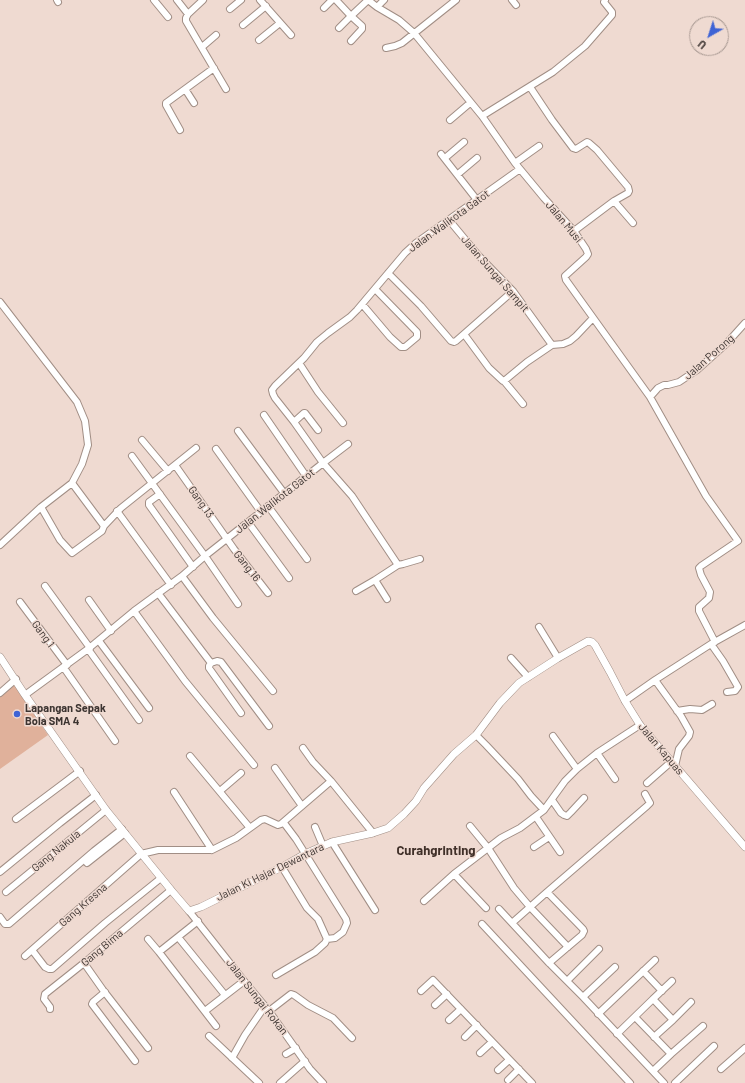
<!DOCTYPE html>
<html>
<head>
<meta charset="utf-8">
<style>
	body { margin:0 }
	#map { position:relative; width:745px; height:1083px; overflow:hidden; background:#efdad1; font-family:Barlow,sans-serif }
	canvas { display:block }
	.north { position:absolute; left:689px; top:16px; width:40px; height:40px; box-sizing:border-box; background:#efdad1; border:1px solid #a79891; border-radius:50%; rotate:219deg; font-size:11px; font-weight:700; line-height:16px; text-align:center; color:#3c3431 }
	.north::after { content:''; display:block; margin:auto; width:14px; height:18px; background:#3e63d5; clip-path:polygon(50% 0,100% 100%,50% 72%,0 100%) }
</style>
</head>
<body>
<div id="map">
<canvas width="745" height="1083"></canvas>
<div class="north">U</div>
</div>
<script>
const c = document.querySelector('canvas').getContext('2d');
c.lineJoin = 'round';
function fill(path, color) { c.fillStyle = color; c.fill(path, 'evenodd'); }
const poly = rows => new Path2D(rows.map(r => 'M' + r).join(''));
function strokePath(path, color, width, dash) { c.strokeStyle = color; c.lineWidth = width; c.lineCap = dash ? 'butt' : 'round'; c.setLineDash(dash || []); c.stroke(path); }
function label(font, color, halo, rows, align = 'center') {
  c.font = font + ' Barlow,sans-serif'; c.lineWidth = 3; c.setLineDash([]); c.textBaseline = 'middle'; c.strokeStyle = halo; c.fillStyle = color; for (const [text, x, y, turn = 0] of rows) {
    c.save(); c.translate(x, y); c.rotate((+turn || 0) * Math.PI / 180); c.textAlign = isNaN(turn) ? turn : align; if (halo) c.strokeText(text, 0, 0); c.fillText(text, 0, 0); c.restore();
  }
}
fill(poly([
	[13,683,48,735,0,769,0,694]
]), '#e0b19b');
const minor = poly([
	[57,0,58,2],
	[154,0,168,17],
	[177,0,188,14],
	[203,0,188,14,186,18,186,21,226,89],
	[260,0,291,35],
	[336,0,351,16,368,0],
	[368,0,377,7,399,20,414,33,482,116,515,163,544,198,574,231,586,249,588,254,586,257,565,276,566,280,650,397,706,496,738,541,701,566,699,568,701,575,710,592,709,598,699,607,699,611,715,642],
	[512,0,516,5],
	[377,7,384,0],
	[324,8,332,0],
	[230,9,241,0],
	[243,25,266,6],
	[339,28,351,16,362,26,362,29,351,41],
	[259,40,280,23],
	[202,47,216,35],
	[386,48,395,46,402,43,456,0],
	[530,87,552,120,573,148,576,149,587,142,589,143,597,150,628,187,629,191,628,193,614,201,574,231],
	[185,89,194,103],
	[482,116,553,72,585,46,612,15,612,12,604,2,605,0],
	[450,120,470,103],
	[180,130,166,105,166,103,214,68],
	[441,154,477,200],
	[445,158,464,142],
	[515,163,539,146],
	[458,174,477,158],
	[614,201,633,223],
	[449,220,478,255,513,291,552,345],
	[388,273,421,306,451,341,454,342,456,341,464,334],
	[513,291,464,334,489,368,503,381,504,381,527,362,552,345,563,344,570,341,576,336,593,318],
	[0,302,77,402,85,421,88,445,82,464,72,483,41,507,0,545],
	[362,304,390,337,401,347,405,347,417,337,417,332,375,289],
	[299,363,318,392,343,423],
	[504,381,523,404],
	[650,397,658,388,664,385,668,385,679,382,697,370,727,343,745,323],
	[264,415,306,476],
	[294,422,304,413,305,413,318,430],
	[238,431,284,493],
	[142,440,168,471],
	[348,444,323,463,352,496,398,565,375,580,387,599],
	[216,449,261,512],
	[132,456,205,556,238,604],
	[175,465,234,549,268,593],
	[72,483,104,526],
	[160,494,149,502,149,505,193,567],
	[268,506,307,559],
	[41,507,60,540,72,553,102,531,104,526,121,508,196,448],
	[117,511,171,585],
	[248,522,289,578],
	[398,565,403,564,420,559],
	[182,576,213,618,273,691],
	[45,586,90,648],
	[356,591,375,580],
	[158,593,211,663,209,666,209,668,241,713],
	[89,600,111,631],
	[20,602,67,665],
	[134,611,185,681,254,765],
	[539,627,558,658],
	[99,641,149,708],
	[711,644,723,661,738,687,735,691,727,692],
	[88,649,139,720],
	[511,658,528,677],
	[211,663,217,661,221,662,269,726],
	[64,668,115,741],
	[655,680,681,716,690,732,689,736,679,749,675,766],
	[0,693,16,679],
	[25,695,88,649,134,611,182,576,205,556,323,463,294,422,275,398,273,394,272,390,275,386,304,358,317,342,328,333,350,317,357,310,405,253,416,243,520,169],
	[625,701,655,680,711,644,745,625],
	[677,711,690,709,702,710,712,704],
	[476,735,486,745,518,779,531,796,544,810],
	[553,736,577,769],
	[303,748,313,762,331,781],
	[597,753,615,779],
	[190,756,250,828],
	[275,768,302,806],
	[647,783,671,762],
	[220,791,241,773],
	[174,792,212,850],
	[552,800,561,813,564,815,567,816,571,812,584,798],
	[536,817,560,852],
	[16,819,80,771],
	[284,823,296,839,346,919,347,923,343,932,335,938,327,939],
	[470,826,488,848,514,888,530,907,568,947],
	[315,827,323,846],
	[332,842,375,910],
	[534,847,549,837],
	[87,863,125,833],
	[0,872,60,823,96,795],
	[454,874,486,908],
	[6,892,106,810],
	[547,892,647,806,650,803,645,794],
	[424,901,454,874,501,838,520,828,544,810,565,781,577,769,597,753,640,725],
	[499,909,549,963,583,997,664,1083],
	[189,911,244,981,269,1011,310,1069,323,1083],
	[0,917,5,924,9,924,94,851,122,829],
	[198,921,159,952,216,1026],
	[512,923,547,892,583,929,584,931,582,935,549,963],
	[482,924,630,1083],
	[178,937,225,995],
	[148,939,159,952],
	[32,950,45,967,49,969,52,969,105,923,161,878],
	[25,956,141,854,158,850,212,850,236,838,261,820,265,819,278,825,281,824,331,781,373,833],
	[84,963,103,990,148,1048],
	[643,971,662,991],
	[276,975,315,952,325,943,327,939,318,919,307,908,282,867],
	[567,981,599,949],
	[421,991,433,980,532,1083],
	[105,992,93,1002,92,1004,135,1061],
	[583,997,615,967],
	[653,999,672,981],
	[435,1005,447,994],
	[50,1009,50,1007,44,999,45,994,84,963,171,890],
	[205,1011,244,981],
	[269,1011,291,994,294,995,308,1005,333,1018,352,1038],
	[598,1014,655,960],
	[635,1017,671,1054],
	[449,1020,461,1009],
	[673,1020,691,1002],
	[617,1034,653,999,673,1020,654,1037],
	[209,1036,259,1083],
	[465,1037,477,1025],
	[480,1053,492,1042],
	[286,1054,296,1048],
	[232,1058,245,1035,265,1006],
	[721,1069,745,1048],
	[498,1070,509,1060],
	[653,1071,671,1054,703,1026],
	[508,1080,519,1069],
	[280,1083,305,1061],
	[675,1083,714,1046]
]);
const major = poly([
	[0,657,25,695,106,810,171,890,189,911,201,907,282,867,305,854,332,842,373,833,388,828,404,814,416,801,424,788,454,754,476,735,500,703,519,683,558,658,588,641,592,642,595,645,610,672,625,701,640,725,745,847]
]);
strokePath(minor, '#a18e85', 8);
strokePath(major, '#a18e85', 8);
strokePath(minor, '#fff', 6);
strokePath(major, '#fff', 7);
for (const [x, y, r, color] of [
	[17,714,4,"#3e63d5"]
]) { const dot = new Path2D(); dot.arc(x, y, r, 0, 2 * Math.PI); c.fillStyle = color; c.fill(dot); strokePath(dot, '#efdad1', 1.5); }
label('11px', '#3c3431', '#efdad1', [
	["Jalan Walikota Gatot",449,221,-36],
	["Jalan Musi",564,222,50],
	["Jalan Sungai Sampit",495,274,49],
	["Jalan Porong",709,357,-41],
	["Jalan Walikota Gatot",275,501,-38],
	["Gang 13",201,502,55],
	["Gang 16",247,566,52],
	["Gang 1",43,634,54],
	["Jalan Kapuas",661,749,50],
	["Gang Nakula",56,851,-39],
	["Jalan Ki Hajar Dewantara",270,872,-26],
	["Gang Kresna",83,905,-41],
	["Gang Bima",102,948,-40],
	["Jalan Sungai Rokan",257,997,52]
]);
label('bold 11px', '#3c3431', '#efdad1', [
	["Lapangan Sepak",25,708],
	["Bola SMA 4",25,721]
], 'left');
label('bold 13px', '#403029', '#efdad1', [
	["Curahgrinting",436,851]
]);
</script>
</body>
</html>
